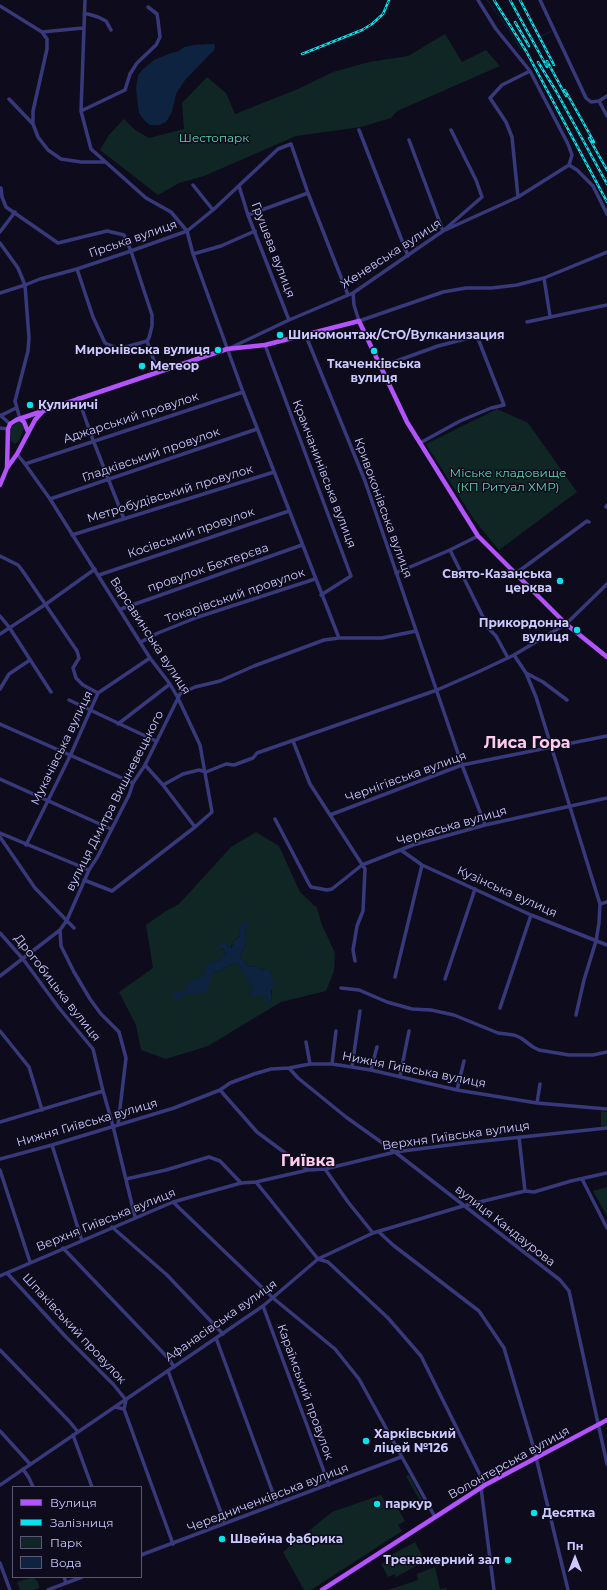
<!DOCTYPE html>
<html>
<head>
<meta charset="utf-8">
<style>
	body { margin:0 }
	#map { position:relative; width:607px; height:1590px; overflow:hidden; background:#0e0c1c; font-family:Montserrat,sans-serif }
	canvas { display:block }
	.legend { position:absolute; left:12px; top:1486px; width:130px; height:92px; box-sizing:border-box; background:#0e0c1c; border:1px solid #5a5876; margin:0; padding:5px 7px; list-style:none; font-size:12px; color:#ccc9fe }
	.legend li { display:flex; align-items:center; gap:8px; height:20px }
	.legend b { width:20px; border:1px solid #5a5876 }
	.north { position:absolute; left:555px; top:1538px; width:40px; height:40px; -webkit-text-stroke:3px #0e0c1c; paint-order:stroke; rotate:0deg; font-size:11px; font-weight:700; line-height:16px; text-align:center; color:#ccc9fe }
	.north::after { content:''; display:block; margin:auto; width:14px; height:18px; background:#ccc9fe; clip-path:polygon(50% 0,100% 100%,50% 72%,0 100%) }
</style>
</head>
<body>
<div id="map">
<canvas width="607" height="1590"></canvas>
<ul class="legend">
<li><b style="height:5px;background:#b253fb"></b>Вулиця</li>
<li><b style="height:5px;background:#06e3ec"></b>Залізниця</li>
<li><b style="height:11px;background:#0f2624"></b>Парк</li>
<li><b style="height:11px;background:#0d2340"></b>Вода</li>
</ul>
<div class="north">Пн</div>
</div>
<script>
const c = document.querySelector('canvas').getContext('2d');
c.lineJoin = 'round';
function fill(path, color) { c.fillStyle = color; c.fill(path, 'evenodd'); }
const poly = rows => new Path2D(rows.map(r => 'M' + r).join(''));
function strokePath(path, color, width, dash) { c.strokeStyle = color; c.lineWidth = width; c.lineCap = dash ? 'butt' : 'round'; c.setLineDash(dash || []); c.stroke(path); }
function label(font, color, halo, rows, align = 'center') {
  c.font = font + ' Montserrat,sans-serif'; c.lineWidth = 3; c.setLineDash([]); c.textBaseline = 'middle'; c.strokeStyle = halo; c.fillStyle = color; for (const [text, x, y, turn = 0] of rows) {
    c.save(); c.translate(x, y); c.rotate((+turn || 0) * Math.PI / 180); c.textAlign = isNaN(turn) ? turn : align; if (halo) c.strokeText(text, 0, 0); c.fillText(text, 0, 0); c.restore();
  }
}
fill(poly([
	[445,34,462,62,486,50,500,66,397,111,391,118,361,127,296,136,204,176,179,183,158,195,100,150,109,135,124,119,135,130,149,138,184,129,182,103,207,77,226,93,235,114,298,89,333,72,369,62,408,56],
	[497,409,528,423,577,492,499,550,475,521,426,444],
	[16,422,19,422,23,424,24,429,18,442,15,444,11,441,10,434,10,430],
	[256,832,279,846,300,892,317,908,322,925,335,953,334,971,326,991,281,1002,208,1046,166,1059,141,1050,136,1025,119,992,153,968,146,925,166,911,179,904,231,847],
	[246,929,244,932,244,937,246,944,243,948,240,957,249,967,256,966,260,970,269,969,271,972,272,999,270,1001,265,995,262,994,250,995,253,990,250,982,241,967,236,963,230,965,218,972,215,971,189,993,173,998,173,992,183,992,187,986,203,976,210,964,220,960,222,956,226,955,223,948,220,949,228,945,228,947,230,948,234,941],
	[601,1111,607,1112,607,1126,601,1127],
	[607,1187,607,1216,593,1191],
	[409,1475,422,1500,420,1501,406,1476],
	[381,1495,388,1506,394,1502,405,1521,398,1525,402,1531,311,1590,304,1590,283,1552,332,1512],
	[415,1542,425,1561,396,1577,395,1574,388,1577,381,1564,388,1561,386,1558],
	[435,1567,440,1589,446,1588,447,1590,388,1590,418,1580,417,1574],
	[33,1577,38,1582,39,1588,33,1590,20,1590,17,1582]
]), '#0f2624');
fill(poly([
	[210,44,214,44,215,47,214,50,185,80,176,94,172,112,166,122,159,125,150,125,145,121,139,113,136,89,138,75,143,69,154,60,171,53,179,51,184,47,194,45],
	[247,920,249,922,244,932,246,944,243,948,240,957,249,967,256,966,261,970,269,969,271,972,274,986,271,991,272,999,266,1003,267,997,265,995,256,995,255,998,250,995,253,990,250,983,243,972,241,972,240,970,242,970,241,967,236,963,230,965,218,972,215,971,212,974,207,992,191,995,189,993,186,994,177,1001,173,998,173,992,183,992,190,981,203,976,206,970,207,964,220,960,222,956,226,955,223,948,218,949,220,944,224,942,226,943,228,947,231,948,234,941,240,936,239,926]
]), '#0d2340');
strokePath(poly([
	[487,0,510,31,520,48,522,48],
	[540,37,550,32],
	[270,1001,272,1006]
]), '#0d2340', 1);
strokePath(poly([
	[85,0,81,111,91,149,146,198,171,212,187,231,193,254,243,392,339,638],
	[478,0,496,29,530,71,568,144,572,155,569,165],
	[540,0,586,98,591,102,599,101,607,116],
	[0,6,42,32,83,28],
	[84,14,88,14,98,17,106,21,111,30],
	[42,32,47,39,47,49,33,111,33,124,38,137,48,150,61,159,81,162,104,162],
	[9,99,33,124],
	[599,101,607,96],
	[81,111,125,90,130,74,137,63,156,45,160,37,158,20,157,14,148,7],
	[359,130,408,256],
	[409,140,443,231,482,197,476,180,451,130],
	[569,165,577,170,593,186,607,214],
	[193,185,213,210],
	[239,186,248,215,289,320],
	[1,188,2,197,6,207,58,243,107,231,124,235,131,251,152,315,152,326,149,338,147,341,119,349,105,343,93,317,77,269],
	[518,197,512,137,506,122,490,98,502,85,530,71],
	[248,215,308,193],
	[0,232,15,212],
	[0,243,18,268,25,285,29,338,28,351,15,401,20,419],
	[193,254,221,246,255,231],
	[544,278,550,316],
	[0,293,25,285,40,279,77,269,131,251,187,231,213,210,278,149,291,144,308,193,348,295],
	[353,293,354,305,359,321,443,292,466,288,492,288,517,285,544,278,607,252],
	[527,322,607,305],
	[306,336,365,481,462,765,485,825],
	[147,341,158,372],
	[265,345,351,576,321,595],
	[230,348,289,320,353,293,443,231,518,197,569,165],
	[380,367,438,346,477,336,486,335],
	[78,398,93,440,124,519],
	[0,415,10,424],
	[0,416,16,408],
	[0,428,8,429],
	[420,443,460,421,491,408,504,405,477,336],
	[17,454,25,464,50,499,150,658,170,684,178,698,200,745,212,812,195,827,112,891,84,880],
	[25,464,243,392],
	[50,499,257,429],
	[606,507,607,505],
	[72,535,274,472],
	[450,550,489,629,496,636,508,658],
	[0,556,18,565,22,570,77,651,79,658,73,668,76,678,83,685,98,693],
	[396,573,450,550,478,536],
	[515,574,587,521,589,522],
	[99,575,289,511],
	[121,609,302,545],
	[0,616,9,627,51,692],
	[0,634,46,604,95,569],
	[141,642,158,633,198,617,315,579],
	[514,655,526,673,536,697,600,904,599,923,596,941,584,980,576,1015],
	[526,673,543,682,567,700],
	[0,689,9,674,30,660],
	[69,700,156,741],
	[0,724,133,783],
	[118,724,170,684],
	[293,741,310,784,365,869,363,911,357,926,353,950,355,961],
	[145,765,163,785,195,827],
	[0,779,111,829],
	[163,785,183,774,199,770,206,772,226,764,234,765,253,758,257,753,437,690,478,672,514,655,566,624,607,584],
	[330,815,462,765,607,736],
	[275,819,309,884,311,887,327,890,332,889,362,865,413,845,485,825,607,798],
	[0,833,89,870],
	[0,837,35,888,74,928],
	[26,845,71,754,98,693,150,658],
	[401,850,422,865,531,915,607,945],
	[600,904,607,902],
	[60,930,61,946,74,972,90,999,101,1014,119,1032,126,1058,118,1125],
	[0,933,23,959,59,1008,93,1049,103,1091,113,1126,135,1217],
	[0,976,60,930,67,920,89,870,98,856,129,795,133,783,145,765,180,694,195,687,220,681,254,666,324,640,339,638,382,638,416,631],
	[395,977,422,865],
	[445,979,475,889],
	[341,988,359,990,387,1002,412,1009,431,1010,454,1015,498,1033,514,1035,521,1038,533,1047,539,1050,569,1055,593,1055,607,1052],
	[500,1008,531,915],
	[0,1031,29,1067,42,1110],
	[306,1042,310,1064],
	[332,1064,336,1031],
	[352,1067,360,1011],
	[289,1068,298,1078,346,1117,395,1152,560,1280,569,1291,607,1464],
	[371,1070,377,1047],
	[400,1076,409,1031],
	[220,1090,257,1132,308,1170],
	[457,1090,464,1061],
	[537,1103,540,1084],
	[0,1122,103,1091],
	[519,1137,525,1191],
	[52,1145,82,1241],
	[0,1159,52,1145,174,1108,220,1090,230,1083,254,1074,271,1069,289,1068,310,1064,332,1064,371,1070,457,1090,537,1103,607,1109],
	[325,1169,348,1202,373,1233],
	[0,1170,30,1262],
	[126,1179,166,1170,209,1157,220,1161,241,1183],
	[582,1179,607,1228],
	[256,1182,318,1259,328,1262,388,1318,421,1356,485,1485],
	[173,1202,273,1298,335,1349,359,1379,435,1517],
	[112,1227,167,1275,223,1334],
	[379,1232,393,1245,479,1311,504,1348,534,1449,568,1590],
	[63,1248,169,1359,174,1367],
	[7,1273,65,1336,113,1384,126,1400,124,1409],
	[0,1276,173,1202,241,1183,256,1182,308,1170,325,1169,395,1152,465,1143,607,1128],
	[263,1306,329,1485],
	[216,1338,277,1504],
	[0,1350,69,1421,78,1432],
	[168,1371,225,1523],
	[115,1407,124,1409,173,1544],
	[0,1431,30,1464],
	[73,1435,92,1487],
	[23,1469,29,1478,33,1487],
	[0,1485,263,1306,318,1259,373,1233,463,1206,525,1191,534,1192,571,1181,607,1173],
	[481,1488,494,1590],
	[141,1555,401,1457],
	[0,1563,10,1590],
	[64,1577,66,1583],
	[48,1590,82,1577]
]), '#38397a', 3.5);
strokePath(poly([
	[20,419,24,422,28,432],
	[7,468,8,429,10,424,16,420,227,349,265,345,359,321,407,422,478,536,566,624,607,657],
	[0,485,7,468,17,454,35,420,43,411],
	[322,1590,485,1485,607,1420]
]), '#b253fb', 4.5);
const rail = poly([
	[494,0,526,51,607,202],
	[510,0,547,67],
	[520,0,554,65],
	[515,22,529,46],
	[302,54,362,30,372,24,383,14,389,0],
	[547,61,566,96],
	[538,62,556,91,607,184],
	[565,90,594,142],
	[589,138,607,170]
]);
strokePath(rail, '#06e3ec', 2.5);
strokePath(rail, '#0e0c1c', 1, [3]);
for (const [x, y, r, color] of [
	[280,335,4,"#06e3ec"],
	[218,350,4,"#06e3ec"],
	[374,351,4,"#06e3ec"],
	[142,366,4,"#06e3ec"],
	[30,405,4,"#06e3ec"],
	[560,581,4,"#06e3ec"],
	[577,630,4,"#06e3ec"],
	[366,1441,4,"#06e3ec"],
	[377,1504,4,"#06e3ec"],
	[534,1513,4,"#06e3ec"],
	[222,1539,4,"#06e3ec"],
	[508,1560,4,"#06e3ec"]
]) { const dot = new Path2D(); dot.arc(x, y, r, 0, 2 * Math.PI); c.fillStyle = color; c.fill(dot); strokePath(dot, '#0e0c1c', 1.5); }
label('12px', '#58dbb2', '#0e0c1c', [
	["Шестопарк",214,138],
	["Міське кладовище",508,473],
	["(КП Ритуал ХМР)",508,487]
]);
label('12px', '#ccc9fe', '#0e0c1c', [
	["Гірська вулиця",133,239,-19],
	["Грушева вулиця",273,250,69],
	["Женевська вулиця",391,254,-33],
	["Аджарський провулок",131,418,-18],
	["Гладківський провулок",151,455,-19],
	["Крамчанинівська вулиця",324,474,69],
	["Метробудівський провулок",170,494,-17],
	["Кривоконівська вулиця",383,508,70],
	["Косівський провулок",191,533,-19],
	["провулок Бехтерєва",208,568,-19],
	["Токарівський провулок",235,596,-19],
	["Варсавинська вулиця",150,636,57],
	["Мукачівська вулиця",62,748,-64],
	["Чернігівська вулиця",406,777,-20],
	["вулиця Дмитра Вишневецького",115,801,-63],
	["Черкаська вулиця",452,826,-16],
	["Кузінська вулиця",507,892,24],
	["Дрогобицька вулиця",57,988,52],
	["Нижня Гиївська вулиця",414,1070,11],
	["Нижня Гиївська вулиця",87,1123,-16],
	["Верхня Гиївська вулиця",456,1136,-8],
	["Верхня Гиївська вулиця",106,1220,-22],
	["вулиця Кандаурова",505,1226,38],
	["Афанасівська вулиця",221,1321,-35],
	["Шпаківський провулок",74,1329,47],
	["Караїмський провулок",305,1392,70],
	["Волонтерська вулиця",509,1463,-29],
	["Чередниченківська вулиця",268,1498,-21]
]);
label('bold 12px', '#ccc9fe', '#0e0c1c', [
	["Шиномонтаж/СтО/Вулканизация",288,335],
	["Миронівська вулиця",210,350,"right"],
	["Ткаченківська",374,364,"center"],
	["вулиця",374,378,"center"],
	["Метеор",150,366],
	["Кулиничі",38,405],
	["Свято-Казанська",552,574,"right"],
	["церква",552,588,"right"],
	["Прикордонна",569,623,"right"],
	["вулиця",569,637,"right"],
	["Харківський",374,1434],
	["ліцей №126",374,1448],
	["паркур",385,1504],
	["Десятка",542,1513],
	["Швейна фабрика",230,1539],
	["Тренажерний зал",500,1560,"right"]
], 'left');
label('bold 16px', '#fecbee', '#0e0c1c', [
	["Лиса Гора",527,743],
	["Гиївка",308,1161]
]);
</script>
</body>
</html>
